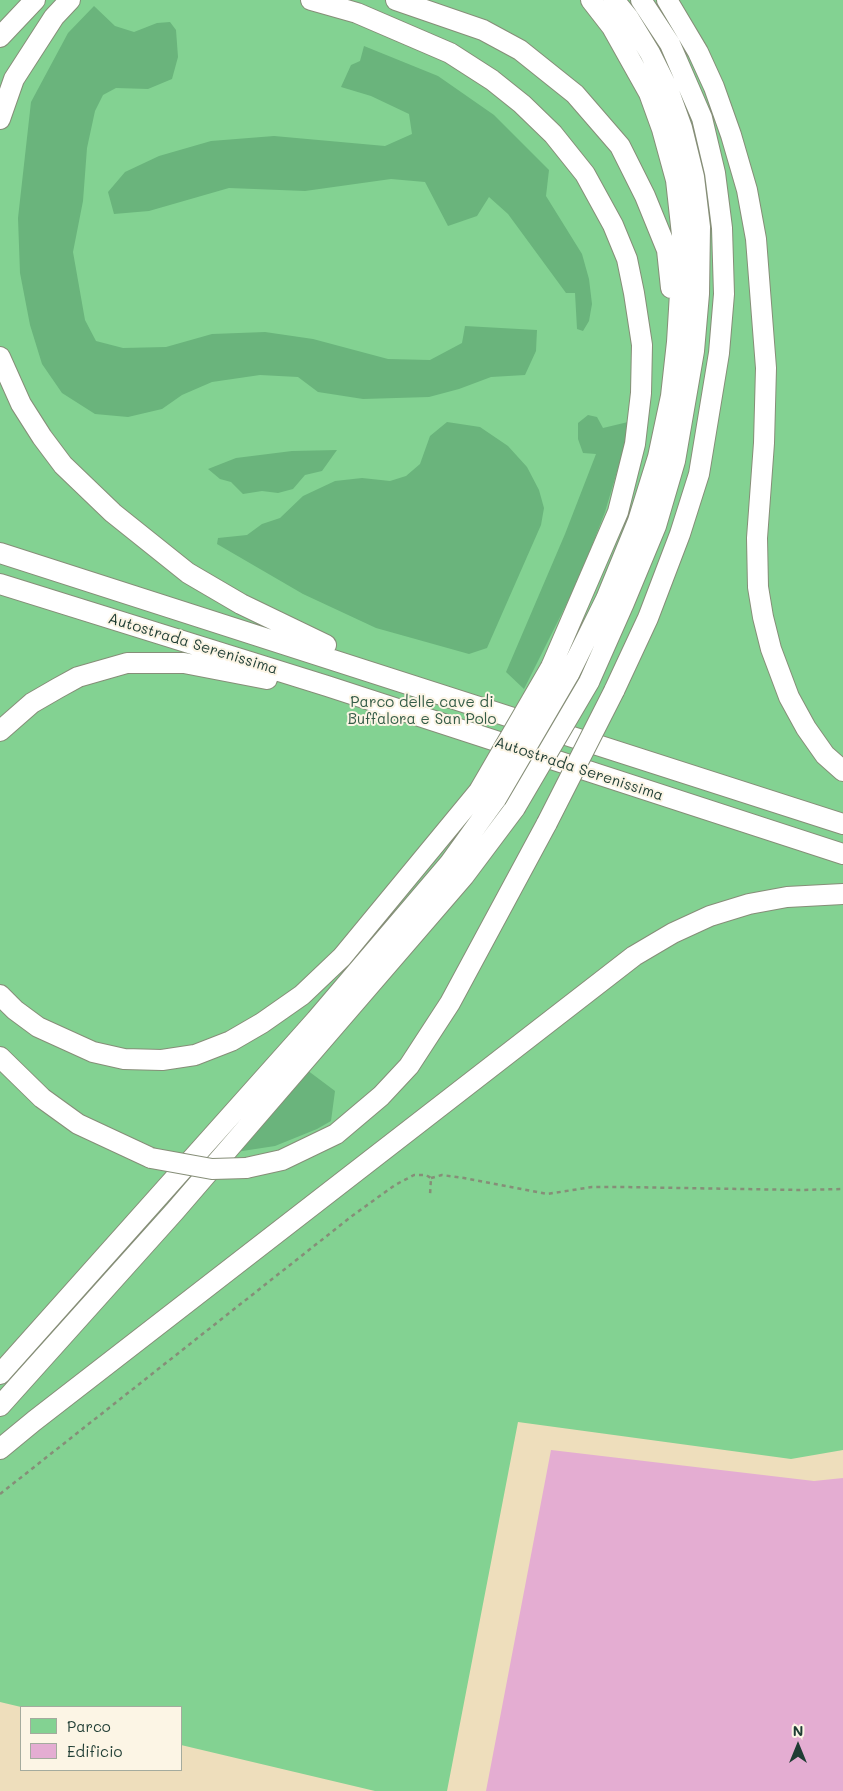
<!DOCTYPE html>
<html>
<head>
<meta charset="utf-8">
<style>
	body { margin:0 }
	#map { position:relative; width:843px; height:1791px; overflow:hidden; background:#eedebc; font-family:Mali,sans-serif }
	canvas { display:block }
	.legend { position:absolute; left:20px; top:1706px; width:162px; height:65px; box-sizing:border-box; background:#fcf5e5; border:1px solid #a4ab9e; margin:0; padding:6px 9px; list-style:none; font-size:15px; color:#1f3d34 }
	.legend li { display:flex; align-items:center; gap:10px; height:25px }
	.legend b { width:25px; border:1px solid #a4ab9e }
	.north { position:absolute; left:773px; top:1721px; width:50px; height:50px; -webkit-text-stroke:4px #fcf5e5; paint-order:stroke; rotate:0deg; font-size:14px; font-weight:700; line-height:20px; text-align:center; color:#1f3d34 }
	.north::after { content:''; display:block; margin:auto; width:18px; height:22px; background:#1f3d34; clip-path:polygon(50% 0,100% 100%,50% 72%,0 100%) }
</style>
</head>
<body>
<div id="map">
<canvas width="843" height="1791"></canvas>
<ul class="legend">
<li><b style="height:14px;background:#83d292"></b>Parco</li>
<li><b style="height:14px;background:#e4add2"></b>Edificio</li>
</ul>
<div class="north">N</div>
</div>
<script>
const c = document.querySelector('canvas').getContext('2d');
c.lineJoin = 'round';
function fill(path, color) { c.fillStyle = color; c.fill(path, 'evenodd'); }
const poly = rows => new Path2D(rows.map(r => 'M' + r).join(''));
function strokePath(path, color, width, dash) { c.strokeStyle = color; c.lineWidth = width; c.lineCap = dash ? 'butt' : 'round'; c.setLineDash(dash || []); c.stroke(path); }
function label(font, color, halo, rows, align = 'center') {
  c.font = font + ' Mali,sans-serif'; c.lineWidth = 4; c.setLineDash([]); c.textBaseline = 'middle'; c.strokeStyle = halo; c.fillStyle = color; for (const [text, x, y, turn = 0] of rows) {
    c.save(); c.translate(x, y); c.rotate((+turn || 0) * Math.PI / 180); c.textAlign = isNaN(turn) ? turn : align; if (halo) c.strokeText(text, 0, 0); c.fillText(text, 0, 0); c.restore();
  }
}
fill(poly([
	[0,0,843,0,843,1450,791,1459,518,1422,447,1791,375,1791,181,1745,181,1707,21,1707,0,1702]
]), '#83d292');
fill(poly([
	[94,6,115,26,134,32,157,23,170,22,176,30,178,57,172,79,148,89,116,88,103,95,95,111,87,148,83,201,73,252,85,320,96,341,123,348,166,347,212,334,265,332,313,339,388,359,430,360,462,343,465,326,537,330,536,351,525,375,491,377,459,389,429,397,363,399,318,392,298,377,260,375,212,382,182,395,162,409,128,417,95,414,62,393,42,364,30,325,20,273,18,218,31,102,68,33],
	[364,46,438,76,494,115,549,170,546,196,582,254,589,279,592,304,589,321,583,331,577,329,575,293,566,293,508,214,489,197,477,216,448,226,425,182,391,179,305,191,229,188,149,211,114,214,108,192,125,172,159,156,211,141,274,136,385,146,412,134,409,114,371,96,341,87,351,65,360,61],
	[588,415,597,417,603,428,628,422,624,448,605,512,580,577,524,689,506,672,565,534,596,454,583,453,578,439,578,423],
	[447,422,480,427,508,446,527,467,539,490,544,508,541,525,487,648,469,654,376,628,303,594,217,544,218,538,247,535,262,524,280,518,303,496,335,481,362,478,390,481,406,476,420,464,430,436],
	[337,450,322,471,305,475,293,489,278,493,262,491,243,494,231,482,220,479,208,469,236,458,292,451],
	[307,1070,335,1091,331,1121,317,1129,275,1146,236,1152]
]), '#6ab47c');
fill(poly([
	[551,1450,814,1481,843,1478,843,1791,486,1791]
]), '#e4add2');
const motorway = poly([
	[311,0,357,13,450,53,492,80,522,104,553,134,585,174,613,225,627,259,634,293,642,345,641,393,635,444,618,512,551,667],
	[396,0,483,30,520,50,575,94,620,146,645,196,667,250,671,288],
	[667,0,698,52,714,87,731,135,747,190,756,239,766,368,764,443,757,538,758,587,763,617,771,649,789,697,806,728,825,755,843,771],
	[0,37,35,0],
	[0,119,14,79,54,17,70,0],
	[0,357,21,404,42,437,63,465,113,513,188,573,241,604,326,645],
	[0,553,843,824],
	[0,584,327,686,843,854],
	[569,674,606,599,638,521,658,457,671,396,677,342,683,244,676,180,662,129,649,93,612,27,591,0],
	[589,682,624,603,656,526,675,461,694,351,699,294,700,227,694,177,682,128,668,89,650,53,628,17,614,0],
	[614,691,648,618,680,534,699,474,719,353,724,294,722,228,715,173,702,118,670,44,641,0],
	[0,731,32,703,58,688,78,677,127,663,184,663,267,679],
	[0,995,15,1010,38,1027,93,1052,124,1059,162,1060,195,1055,231,1041,262,1023,302,995,342,957,479,791],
	[0,1057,42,1098,78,1124,151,1158],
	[246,1168,282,1160,336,1134,381,1096,409,1066,450,1003,547,823],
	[0,1374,316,1020,449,864,496,799],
	[0,1406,175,1211,464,876,515,808],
	[0,1449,34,1421,634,956,673,933,710,916,749,904,787,897,843,894]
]);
strokePath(motorway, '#868e78', 22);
strokePath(poly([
	[431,1178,442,1175,464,1178,547,1194,592,1187,623,1187,800,1190,843,1189],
	[0,1494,352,1216,395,1185,414,1175,426,1175,431,1178,430,1195]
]), '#868e78', 2.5, [4, 4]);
strokePath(motorway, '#fff', 20);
const motorwayBridge = poly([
	[479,791,551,667],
	[496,799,569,674],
	[515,808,589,682],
	[547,823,614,691],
	[151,1158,212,1169,246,1168]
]);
strokePath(motorwayBridge, '#868e78', 22, []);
strokePath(motorwayBridge, '#fff', 20);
label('15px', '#1f3d34', '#fcf5e5', [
	["Autostrada Serenissima",193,644,17],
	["Autostrada Serenissima",579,769,18]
]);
label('15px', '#335b47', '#fcf5e5', [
	["Parco delle cave di",422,702],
	["Buffalora e San Polo",422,719]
]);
</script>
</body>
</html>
